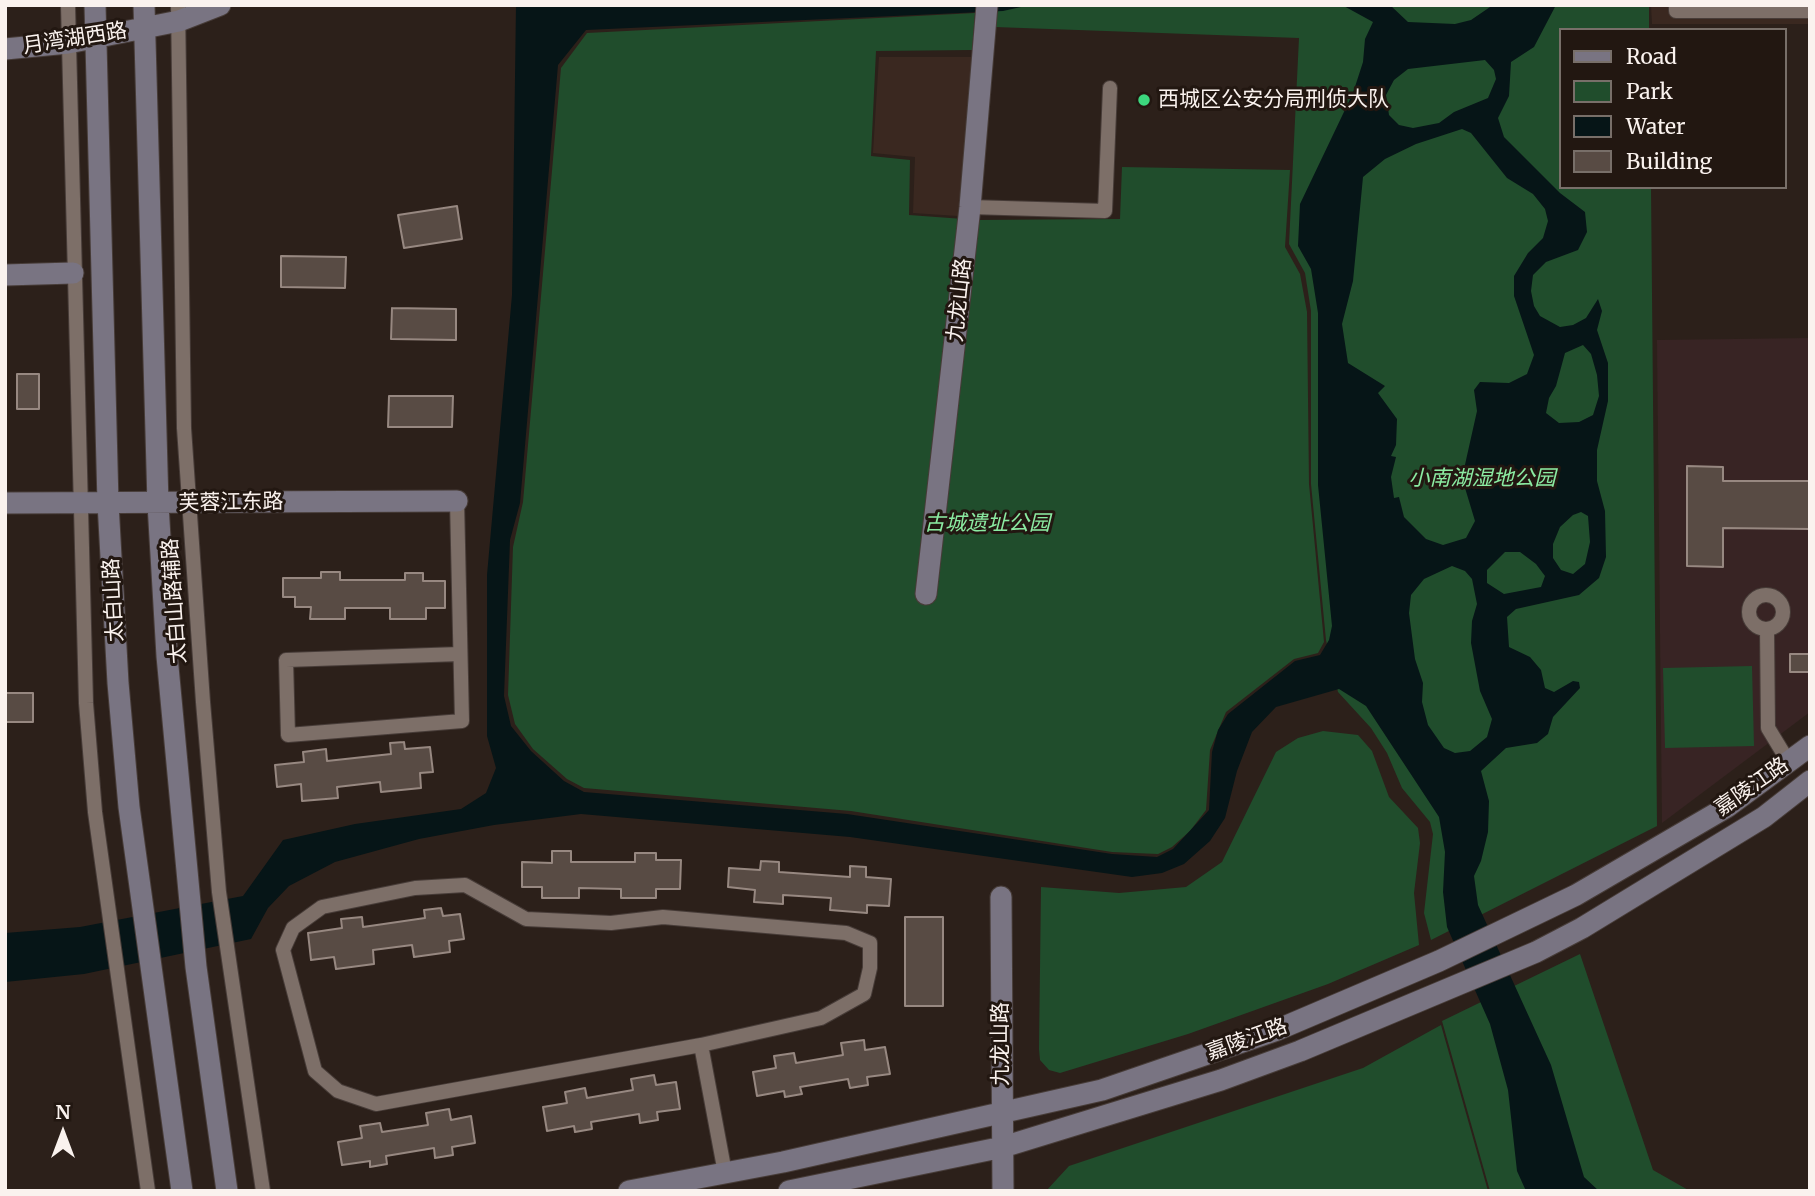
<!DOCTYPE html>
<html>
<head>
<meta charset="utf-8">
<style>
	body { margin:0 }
	#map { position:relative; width:1815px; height:1196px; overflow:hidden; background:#2c201a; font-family:Merriweather,serif }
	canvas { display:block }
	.frame { position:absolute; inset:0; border:7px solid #faf2ee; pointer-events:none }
	.legend { position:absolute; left:1559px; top:28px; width:228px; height:161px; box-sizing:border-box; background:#221711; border:2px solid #786f69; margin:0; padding:9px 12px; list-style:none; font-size:21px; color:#faf2ee }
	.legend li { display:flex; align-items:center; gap:14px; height:35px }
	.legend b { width:35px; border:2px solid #786f69 }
	.north { position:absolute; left:28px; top:1098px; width:70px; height:70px; -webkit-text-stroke:5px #221711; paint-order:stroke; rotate:0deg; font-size:19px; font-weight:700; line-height:28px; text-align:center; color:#faf2ee }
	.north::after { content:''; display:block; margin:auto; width:24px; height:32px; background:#faf2ee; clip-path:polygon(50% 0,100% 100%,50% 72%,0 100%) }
</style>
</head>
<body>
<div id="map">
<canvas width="1815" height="1196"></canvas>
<div class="frame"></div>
<ul class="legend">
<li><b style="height:9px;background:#797482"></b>Road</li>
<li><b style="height:19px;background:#204d2c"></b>Park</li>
<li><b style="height:19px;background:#061517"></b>Water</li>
<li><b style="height:19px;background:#584b44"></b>Building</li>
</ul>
<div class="north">N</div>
</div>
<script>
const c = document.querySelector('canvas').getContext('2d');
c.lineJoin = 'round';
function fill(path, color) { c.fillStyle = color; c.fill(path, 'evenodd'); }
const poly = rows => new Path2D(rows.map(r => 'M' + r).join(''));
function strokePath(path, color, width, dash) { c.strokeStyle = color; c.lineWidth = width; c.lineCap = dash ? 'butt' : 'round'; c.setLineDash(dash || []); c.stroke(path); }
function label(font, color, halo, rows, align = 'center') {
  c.font = font + ' Merriweather,"Noto Sans SC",serif'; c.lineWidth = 6; c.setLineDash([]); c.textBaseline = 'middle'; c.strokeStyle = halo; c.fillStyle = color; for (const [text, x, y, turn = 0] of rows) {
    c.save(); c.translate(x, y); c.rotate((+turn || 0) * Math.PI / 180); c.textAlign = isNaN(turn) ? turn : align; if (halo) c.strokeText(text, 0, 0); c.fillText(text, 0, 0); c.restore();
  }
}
fill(poly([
	[1651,5,1810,5,1810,24,1652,24],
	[879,57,973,57,958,216,913,213,915,157,873,153]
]), '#3a2820');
fill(poly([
	[1810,338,1810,712,1662,823,1657,340]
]), '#382424');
fill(poly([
	[997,5,1649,5,1649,30,1561,30,1561,187,1651,187,1657,826,1431,940,1424,913,1433,834,1430,822,1402,788,1387,753,1371,728,1338,692,1326,640,1311,484,1311,311,1305,273,1289,244,1299,38,995,27],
	[975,13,972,50,876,51,871,156,910,160,909,215,977,220,1120,219,1122,167,1290,170,1285,247,1300,274,1307,312,1309,484,1324,642,1318,653,1294,659,1226,712,1210,750,1206,810,1190,831,1172,847,1158,854,1112,852,851,811,584,788,567,779,533,749,515,724,508,695,513,547,523,502,561,68,587,33],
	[1752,666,1754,746,1665,748,1663,668],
	[1323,731,1358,735,1372,751,1389,797,1418,828,1420,843,1414,893,1419,945,1328,984,1188,1034,1060,1073,1049,1070,1040,1060,1039,1049,1041,887,1119,893,1186,887,1222,862,1276,752,1298,738],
	[1580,954,1653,1170,1690,1191,1490,1191,1442,1021],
	[1441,1025,1488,1191,1046,1191,1069,1166,1363,1068]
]), '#204d2c');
fill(poly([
	[516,5,1030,5,1003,11,586,30,558,65,520,503,510,540,504,696,511,726,531,751,564,781,584,792,847,814,1112,854,1157,857,1173,849,1209,810,1212,752,1218,730,1228,714,1295,661,1320,655,1329,640,1332,626,1318,485,1318,313,1311,269,1298,246,1300,204,1353,93,1363,62,1365,39,1373,22,1342,5,1390,5,1408,22,1455,24,1471,20,1493,5,1556,5,1534,47,1511,62,1509,96,1498,118,1504,137,1560,193,1585,212,1587,232,1578,250,1546,262,1533,275,1531,291,1534,306,1540,316,1560,327,1573,325,1586,318,1598,299,1602,311,1597,330,1608,363,1608,401,1597,450,1597,481,1605,511,1606,557,1599,578,1579,595,1516,609,1507,617,1509,647,1530,657,1541,670,1545,688,1554,692,1573,681,1579,682,1580,688,1553,717,1548,734,1537,743,1506,748,1481,771,1489,801,1488,832,1481,861,1474,876,1478,905,1551,1065,1584,1177,1599,1191,1526,1191,1517,1171,1508,1090,1490,1024,1447,927,1443,892,1445,852,1439,817,1366,706,1339,689,1276,707,1252,732,1237,771,1225,818,1210,841,1184,864,1162,873,1132,877,850,837,581,814,494,825,419,839,335,862,289,886,268,908,251,939,84,974,5,982,5,933,80,927,243,896,283,840,355,824,461,809,486,793,496,768,487,736,487,575,512,295],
	[1485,60,1494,70,1496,79,1488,98,1454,112,1439,123,1413,128,1399,125,1389,115,1386,95,1394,80,1408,69],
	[1462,129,1471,133,1507,178,1533,194,1545,209,1548,221,1543,238,1528,253,1514,276,1514,296,1534,355,1527,374,1509,383,1480,382,1474,390,1477,411,1462,478,1475,521,1466,538,1443,545,1426,539,1404,517,1399,497,1394,498,1391,477,1396,457,1391,456,1396,445,1397,419,1378,393,1385,386,1348,363,1342,324,1353,281,1363,177,1385,159,1416,144],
	[1583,345,1591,354,1597,375,1599,396,1593,415,1579,422,1559,423,1546,413,1549,398,1556,386,1565,353],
	[1581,512,1588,516,1590,542,1585,564,1573,574,1561,570,1553,558,1553,544,1560,527,1573,515],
	[1505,552,1520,552,1536,564,1545,576,1541,587,1504,594,1487,583,1487,570],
	[1452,566,1465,571,1472,579,1477,604,1472,621,1471,643,1480,691,1492,719,1487,737,1470,751,1455,753,1444,748,1428,725,1422,702,1423,683,1415,659,1409,613,1411,595,1424,579]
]), '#061517');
const building = poly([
	[457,206,462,239,404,248,398,215,457,206],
	[281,256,346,257,345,288,281,287,281,256],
	[392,308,456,309,456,340,391,339,392,308],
	[17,374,39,374,39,409,17,409,17,374],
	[389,396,453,396,452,427,388,427,389,396],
	[1687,466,1723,467,1723,481,1810,481,1810,529,1723,528,1723,567,1687,566,1687,466],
	[321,572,340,572,340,580,405,580,405,573,423,573,423,581,445,581,445,608,426,608,426,619,390,619,390,608,345,608,345,619,310,619,311,607,295,607,295,597,283,597,283,578,321,578,321,572],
	[1790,654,1810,654,1810,672,1790,672,1790,654],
	[5,693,33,693,33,722,5,722,5,693],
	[404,742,405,749,430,747,433,772,420,773,421,788,381,792,380,782,337,787,338,798,302,801,301,784,277,787,275,765,304,762,303,752,326,749,327,761,391,754,390,743,404,742],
	[552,851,571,851,571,862,635,862,635,853,656,853,656,860,681,860,680,889,656,889,656,898,621,898,621,889,579,888,579,898,542,898,542,887,522,887,522,862,552,863,552,851],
	[761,861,779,862,779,872,850,877,850,866,866,867,866,877,891,879,889,906,867,905,867,913,830,910,831,898,783,895,783,904,754,902,755,890,728,887,729,868,760,870,761,861],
	[441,908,443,916,460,914,464,939,449,941,450,952,414,957,412,945,373,950,374,964,336,969,334,957,311,960,308,933,342,928,341,919,362,917,363,927,425,918,424,910,441,908],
	[905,917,943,917,943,1006,905,1006,905,917],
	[864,1040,865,1050,885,1047,890,1074,867,1077,868,1085,850,1088,848,1079,800,1087,802,1094,785,1097,784,1091,757,1096,753,1072,776,1068,774,1056,794,1053,796,1063,843,1055,841,1043,864,1040],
	[654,1075,656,1085,676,1082,680,1109,657,1112,658,1120,640,1123,639,1114,591,1122,592,1129,575,1132,574,1126,547,1131,543,1107,567,1103,565,1092,585,1088,587,1098,633,1090,631,1079,654,1075],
	[449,1109,451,1120,471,1116,475,1143,452,1147,453,1155,435,1158,434,1148,386,1156,387,1164,370,1167,370,1161,342,1165,338,1142,362,1138,360,1126,380,1123,382,1132,428,1125,426,1113,449,1109]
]);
fill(building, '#584b44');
strokePath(building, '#978881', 2);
const street = poly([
	[68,5,86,703,95,812,148,1191],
	[178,5,184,428,203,702,219,892,263,1191],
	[1676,5,1676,11,1810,11],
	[970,207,1105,211,1110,88],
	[457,501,462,721,288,735,286,660,460,654],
	'1749 612a17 17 0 1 1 34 0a17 17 0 1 1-34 0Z',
	[1767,629,1768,728,1788,761],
	[701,1045,376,1104,338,1091,315,1071,283,950,293,928,322,907,415,888,465,885,526,919,611,923,663,917,846,933,870,943,870,968,864,994,821,1018,701,1045,725,1173]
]);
const secondary = poly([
	[95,5,108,503,118,683,129,807,182,1191],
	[144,5,158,504,167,656,196,967,227,1191],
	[5,49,68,43,144,28,179,21,220,5],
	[5,275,73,273],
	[5,503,457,501],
	[926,594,970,207,987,5],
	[1001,897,1003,1191],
	[629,1191,783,1162,1102,1090,1277,1030,1439,961,1576,895,1727,807,1810,746],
	[789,1191,1003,1147,1221,1080,1300,1051,1536,952,1582,928,1764,817,1810,781]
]);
strokePath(street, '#473c38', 16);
strokePath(secondary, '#473c38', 23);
strokePath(street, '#7d6f68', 14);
strokePath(secondary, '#797482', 21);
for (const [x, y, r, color] of [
	[1144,100,7,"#3cd77e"]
]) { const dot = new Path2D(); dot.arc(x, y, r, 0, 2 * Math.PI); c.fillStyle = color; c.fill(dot); strokePath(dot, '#221711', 2.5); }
label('21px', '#faf2ee', '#221711', [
	["月湾湖西路",75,39,-9],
	["九龙山路",960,300,-84],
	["芙蓉江东路",231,503,-1],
	["太白山路",114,600,-93],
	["太白山路辅路",175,601,-94],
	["嘉陵江路",1752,787,-35],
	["嘉陵江路",1247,1040,-20],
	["九龙山路",1001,1044,-90]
]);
label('21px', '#faf2ee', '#221711', [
	["西城区公安分局刑侦大队",1158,100]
], 'left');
label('italic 21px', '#8beba2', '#221711', [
	["小南湖湿地公园",1482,479],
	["古城遗址公园",987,524]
]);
</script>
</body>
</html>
